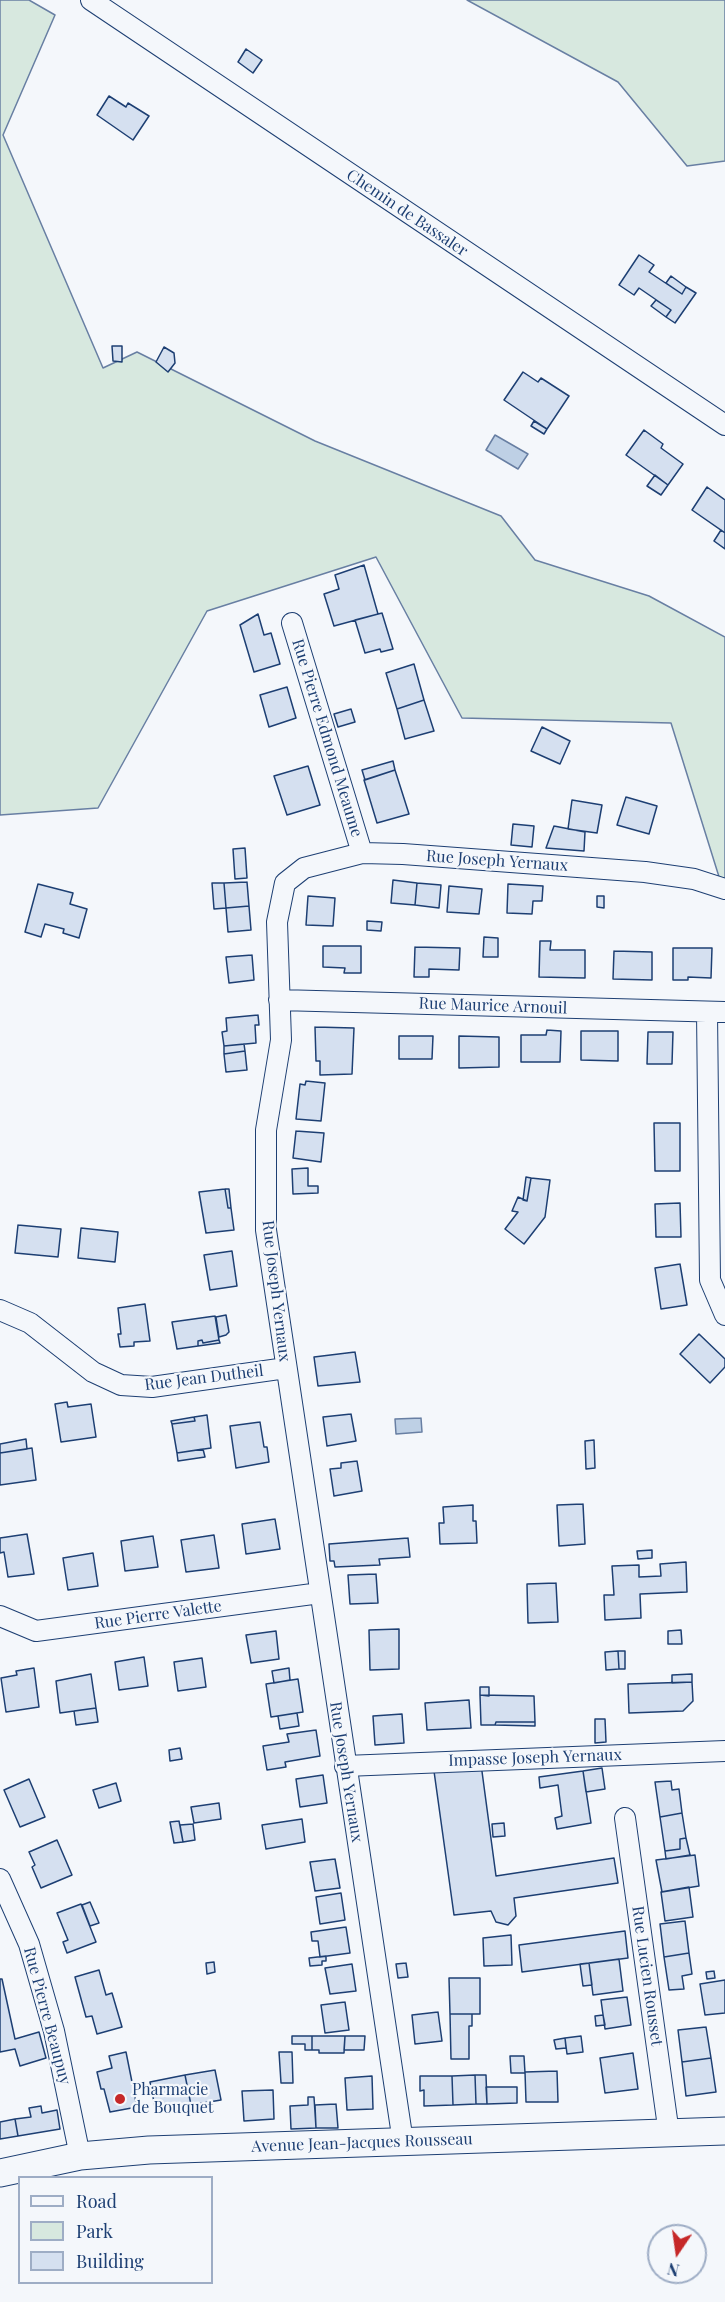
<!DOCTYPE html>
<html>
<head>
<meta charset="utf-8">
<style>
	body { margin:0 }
	#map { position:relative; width:725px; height:2302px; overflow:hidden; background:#f4f7fb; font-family:"Playfair Display",serif }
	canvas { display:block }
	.legend { position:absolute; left:18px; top:2176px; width:195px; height:108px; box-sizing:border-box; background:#f4f7fb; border:2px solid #9eadc5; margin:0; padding:8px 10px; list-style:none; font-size:18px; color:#1d3f73 }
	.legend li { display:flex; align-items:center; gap:12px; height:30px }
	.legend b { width:30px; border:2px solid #9eadc5 }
	.north { position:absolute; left:647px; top:2224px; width:60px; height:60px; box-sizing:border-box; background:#f4f7fb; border:2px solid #9eadc5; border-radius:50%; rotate:193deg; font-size:16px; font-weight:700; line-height:24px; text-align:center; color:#1d3f73 }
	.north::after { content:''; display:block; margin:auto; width:21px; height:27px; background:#c62828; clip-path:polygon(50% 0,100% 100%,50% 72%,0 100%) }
</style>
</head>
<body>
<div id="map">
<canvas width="725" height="2302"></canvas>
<ul class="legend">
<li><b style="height:8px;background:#f4f7fb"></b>Road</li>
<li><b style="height:16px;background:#d7e8df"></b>Park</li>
<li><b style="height:16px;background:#d5e0f0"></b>Building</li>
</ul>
<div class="north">N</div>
</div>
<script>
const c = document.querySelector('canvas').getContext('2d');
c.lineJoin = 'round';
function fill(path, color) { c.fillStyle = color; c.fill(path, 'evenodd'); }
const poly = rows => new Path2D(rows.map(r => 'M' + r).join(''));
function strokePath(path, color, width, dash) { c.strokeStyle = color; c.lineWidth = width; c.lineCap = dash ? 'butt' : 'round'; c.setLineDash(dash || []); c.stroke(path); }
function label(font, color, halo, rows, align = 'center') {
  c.font = font + ' "Playfair Display",serif'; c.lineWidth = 4.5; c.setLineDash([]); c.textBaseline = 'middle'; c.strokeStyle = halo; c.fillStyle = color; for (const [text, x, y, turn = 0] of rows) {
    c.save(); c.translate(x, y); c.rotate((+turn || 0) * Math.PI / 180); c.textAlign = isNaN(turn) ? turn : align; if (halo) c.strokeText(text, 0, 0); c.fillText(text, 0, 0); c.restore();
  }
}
const green = poly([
	[0,0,29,0,55,15,3,135,103,368,137,352,315,441,501,516,535,560,649,596,725,637,725,896,671,723,462,718,376,557,207,611,98,808,0,815,0,0],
	[467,0,725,0,725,161,687,166,618,82,467,0]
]);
fill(green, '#d7e8df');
strokePath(green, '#687fa3', 1.5);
const water = poly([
	[495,435,528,454,518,469,486,450,495,435],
	[421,1418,422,1432,396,1434,395,1419,421,1418]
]);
fill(water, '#bed0e5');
strokePath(water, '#687fa3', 1.5);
const building = poly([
	[246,49,262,60,253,73,238,62,246,49],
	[109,96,126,107,128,103,149,116,133,140,97,115,109,96],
	[639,255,654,265,649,272,682,294,686,287,696,293,675,323,666,317,671,310,639,288,634,295,619,285,639,255],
	[671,276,686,287,682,294,666,283,671,276],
	[656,300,671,310,666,317,651,306,656,300],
	[112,346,122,346,122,362,113,361,112,346],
	[164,347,174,353,175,363,168,372,156,362,164,347],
	[523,372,538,382,541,378,569,396,547,429,504,400,523,372],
	[534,421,547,429,544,434,531,426,534,421],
	[644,430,663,444,661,448,683,464,668,485,626,455,644,430],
	[655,475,668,485,661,495,647,486,655,475],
	[707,487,725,500,725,533,692,510,707,487],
	[721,530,725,533,725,549,714,541,721,530],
	[364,565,378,614,334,626,324,594,339,589,335,575,364,565],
	[382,613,393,649,381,652,380,649,365,653,355,620,382,613],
	[258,614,264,635,271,633,280,664,254,672,240,625,258,614],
	[414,664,424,700,397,709,386,673,414,664],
	[287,687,296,718,269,727,260,695,287,687],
	[424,700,434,731,405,739,397,709,424,700],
	[351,709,355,722,338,727,334,714,351,709],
	[542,727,570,741,560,764,531,751,542,727],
	[393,761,395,770,365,780,362,770,393,761],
	[308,766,320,805,287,815,274,776,308,766],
	[395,770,409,814,377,823,364,780,395,770],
	[626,797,657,806,649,834,617,825,626,797],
	[572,800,602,805,597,833,568,829,572,800],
	[513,824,534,826,532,847,511,845,513,824],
	[554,826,585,832,584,851,546,848,554,826],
	[245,848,247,878,235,879,233,849,245,848],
	[393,880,417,883,415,905,391,903,393,880],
	[247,882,249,906,226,908,224,883,247,882],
	[212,883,224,883,226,908,214,909,212,883],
	[417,883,441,885,439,908,415,905,417,883],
	[38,884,73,893,70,904,87,909,79,938,63,933,64,929,45,924,41,937,25,932,38,884],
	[508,884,543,886,542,901,533,901,532,914,507,913,508,884],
	[449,886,482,889,479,914,447,912,449,886],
	[308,896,335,898,333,926,306,925,308,896],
	[597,896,604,896,604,908,597,907,597,896],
	[249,906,251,930,228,932,226,908,249,906],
	[367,921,382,922,381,931,367,930,367,921],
	[484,937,498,938,498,957,483,957,484,937],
	[540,941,551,941,550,950,585,950,585,978,539,977,540,941],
	[323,946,361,946,361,973,344,973,345,968,323,967,323,946],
	[415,947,460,948,459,970,429,969,429,977,414,977,415,947],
	[673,948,712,948,711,978,688,977,688,980,673,980,673,948],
	[614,951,652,952,652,980,613,979,614,951],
	[252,955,254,980,229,983,226,957,252,955],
	[258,1015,259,1025,255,1025,256,1043,224,1046,222,1032,227,1031,226,1018,258,1015],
	[315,1027,354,1028,352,1074,320,1075,320,1061,316,1061,315,1027],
	[547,1030,561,1031,560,1062,521,1062,521,1035,546,1035,547,1030],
	[581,1031,618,1031,618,1061,581,1060,581,1031],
	[648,1032,673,1032,672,1064,647,1064,648,1032],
	[399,1036,433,1036,432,1059,399,1059,399,1036],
	[459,1036,499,1037,499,1067,459,1068,459,1036],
	[244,1044,245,1051,224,1054,224,1046,244,1044],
	[245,1051,247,1070,226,1072,224,1054,245,1051],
	[306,1081,325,1083,321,1121,296,1119,300,1084,305,1085,306,1081],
	[654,1123,680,1123,680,1171,655,1171,654,1123],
	[296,1131,324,1133,321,1162,293,1158,296,1131],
	[308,1168,308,1186,318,1186,318,1193,293,1194,292,1169,308,1168],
	[526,1177,531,1178,527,1201,523,1200,526,1177],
	[531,1178,550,1180,545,1217,524,1244,505,1229,518,1212,512,1211,518,1197,527,1201,531,1178],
	[225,1189,229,1189,231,1208,228,1208,225,1189],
	[225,1189,228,1208,231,1208,234,1230,206,1233,199,1192,225,1189],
	[680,1203,681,1237,656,1237,655,1204,680,1203],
	[18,1225,61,1229,58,1257,15,1253,18,1225],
	[81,1228,118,1232,115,1262,78,1258,81,1228],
	[232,1251,237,1286,210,1290,204,1255,232,1251],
	[680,1264,687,1305,661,1309,655,1268,680,1264],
	[145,1304,150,1341,134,1342,134,1346,120,1347,118,1334,121,1334,118,1308,145,1304],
	[226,1315,229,1332,226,1335,219,1337,216,1317,226,1315],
	[215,1316,219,1340,203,1343,202,1340,198,1341,198,1346,177,1349,172,1322,215,1316],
	[699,1334,725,1359,725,1367,710,1383,680,1354,699,1334],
	[202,1340,203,1343,219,1340,220,1343,198,1346,198,1341,202,1340],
	[355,1352,360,1382,318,1386,314,1357,355,1352],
	[67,1402,68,1407,91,1404,96,1437,61,1442,55,1404,67,1402],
	[351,1414,356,1441,327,1446,323,1417,351,1414],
	[207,1415,211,1448,177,1453,172,1424,195,1421,194,1417,207,1415],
	[194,1417,195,1421,172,1424,171,1421,194,1417],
	[260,1422,264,1447,267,1447,269,1462,236,1468,230,1426,260,1422],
	[26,1439,27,1449,0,1453,0,1444,26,1439],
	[594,1440,595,1468,586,1469,585,1441,594,1440],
	[32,1448,36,1480,0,1485,0,1453,32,1448],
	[203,1449,205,1457,178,1461,177,1453,203,1449],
	[357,1461,362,1491,334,1496,330,1469,341,1468,341,1463,357,1461],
	[583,1504,585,1544,559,1546,557,1505,583,1504],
	[473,1505,473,1521,476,1521,477,1543,440,1544,439,1523,444,1523,443,1507,473,1505],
	[275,1519,280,1549,246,1554,242,1524,275,1519],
	[27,1534,34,1574,8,1577,4,1552,0,1553,0,1538,27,1534],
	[214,1535,219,1568,186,1572,181,1540,214,1535],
	[153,1536,158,1567,125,1571,121,1541,153,1536],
	[408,1538,410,1557,379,1559,380,1565,335,1567,334,1561,330,1561,329,1544,408,1538],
	[652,1550,652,1558,638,1559,637,1551,652,1550],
	[93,1553,98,1586,68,1590,63,1558,93,1553],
	[686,1562,687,1592,640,1594,641,1618,605,1620,604,1595,614,1595,612,1566,639,1565,639,1577,661,1576,660,1564,686,1562],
	[376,1574,378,1603,350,1604,348,1575,376,1574],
	[556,1583,558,1622,528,1623,527,1584,556,1583],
	[399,1629,399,1669,370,1670,369,1630,399,1629],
	[681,1630,682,1644,668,1644,668,1631,681,1630],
	[276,1631,279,1659,251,1663,246,1635,276,1631],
	[618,1651,625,1651,625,1669,619,1669,618,1651],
	[618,1651,619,1669,606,1670,605,1652,618,1651],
	[144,1657,148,1686,119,1690,115,1662,144,1657],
	[202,1658,206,1687,178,1691,174,1662,202,1658],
	[34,1668,39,1707,6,1712,1,1678,17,1675,16,1671,34,1668],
	[289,1668,290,1680,274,1683,272,1671,289,1668],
	[91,1674,96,1708,60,1713,56,1681,91,1674],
	[692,1674,692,1682,672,1683,672,1675,692,1674],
	[298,1679,303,1712,271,1717,266,1684,298,1679],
	[692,1682,693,1701,683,1711,629,1713,628,1684,692,1682],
	[480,1687,489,1687,489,1696,480,1695,480,1687],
	[480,1695,534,1696,535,1722,496,1722,495,1725,481,1725,480,1695],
	[469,1700,471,1728,427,1730,425,1703,469,1700],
	[96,1708,98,1722,76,1725,74,1711,96,1708],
	[297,1713,299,1726,280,1729,278,1716,297,1713],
	[402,1714,404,1743,375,1745,373,1716,402,1714],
	[595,1719,605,1719,606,1742,595,1743,595,1719],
	[496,1722,535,1722,535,1726,495,1725,496,1722],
	[316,1730,320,1756,285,1762,286,1767,267,1770,263,1746,289,1742,287,1734,316,1730],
	[180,1748,182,1759,170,1761,169,1750,180,1748],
	[433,1764,481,1764,496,1876,614,1858,618,1883,514,1898,516,1916,508,1925,496,1922,491,1911,454,1915,433,1764],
	[602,1768,605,1789,586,1792,583,1771,602,1768],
	[583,1771,591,1823,557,1829,555,1818,562,1816,558,1785,540,1788,539,1777,583,1771],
	[323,1775,327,1803,300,1807,296,1779,323,1775],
	[29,1779,45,1817,20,1827,4,1790,29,1779],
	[671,1781,672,1790,679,1789,682,1813,660,1817,655,1782,671,1781],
	[116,1783,121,1801,99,1808,93,1790,116,1783],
	[219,1803,221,1819,194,1823,191,1807,219,1803],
	[682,1813,686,1838,680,1839,680,1849,665,1851,660,1817,682,1813],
	[302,1819,305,1842,266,1849,262,1825,302,1819],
	[179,1821,183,1842,174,1843,170,1822,179,1821],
	[504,1823,505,1836,493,1837,492,1824,504,1823],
	[193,1824,195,1840,183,1842,180,1825,193,1824],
	[686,1838,690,1855,666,1859,665,1851,680,1849,680,1839,686,1838],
	[57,1840,72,1875,41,1888,32,1867,35,1865,29,1852,57,1840],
	[695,1855,699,1886,662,1892,656,1860,695,1855],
	[335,1859,340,1888,315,1891,310,1862,335,1859],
	[689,1887,693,1917,665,1921,661,1892,689,1887],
	[341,1893,345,1920,320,1924,316,1897,341,1893],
	[90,1902,99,1923,90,1926,82,1905,90,1902],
	[81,1904,96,1942,67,1953,63,1942,68,1940,57,1913,81,1904],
	[685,1921,689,1953,664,1957,660,1924,685,1921],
	[346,1927,350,1953,320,1957,318,1941,312,1941,311,1932,346,1927],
	[625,1931,628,1958,522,1972,519,1945,625,1931],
	[511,1935,512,1965,484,1966,483,1938,511,1935],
	[689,1953,692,1974,682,1976,684,1989,669,1990,664,1957,689,1953],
	[326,1956,326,1961,322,1961,322,1965,310,1966,309,1958,326,1956],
	[619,1959,623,1991,593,1995,589,1963,619,1959],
	[214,1962,215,1972,207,1974,206,1963,214,1962],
	[406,1963,408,1977,398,1978,396,1964,406,1963],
	[589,1963,592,1985,583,1986,580,1964,589,1963],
	[352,1964,356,1991,330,1994,325,1968,352,1964],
	[99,1970,106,1995,112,1993,122,2027,97,2034,92,2016,86,2017,75,1977,99,1970],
	[714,1971,715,1978,707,1979,706,1972,714,1971],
	[449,1978,480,1978,480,2014,450,2014,449,1978],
	[0,1979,2,1979,15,2039,39,2032,46,2058,20,2066,15,2049,0,2052,0,1979],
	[725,1980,725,2013,705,2015,700,1984,725,1980],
	[627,1997,631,2025,605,2029,601,2000,627,1997],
	[345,2002,349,2030,325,2033,321,2005,345,2002],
	[438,2012,442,2041,415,2044,412,2015,438,2012],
	[450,2014,472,2014,472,2026,469,2026,469,2059,451,2059,450,2014],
	[603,2015,605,2025,596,2026,595,2016,603,2015],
	[706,2027,711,2058,682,2062,678,2030,706,2027],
	[292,2036,312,2036,312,2050,305,2050,305,2044,292,2044,292,2036],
	[312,2036,345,2036,344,2053,319,2053,319,2050,312,2050,312,2036],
	[345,2036,365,2036,364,2050,344,2050,345,2036],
	[581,2036,583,2052,567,2054,565,2038,581,2036],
	[565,2038,566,2048,556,2049,554,2040,565,2038],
	[126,2052,137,2107,110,2112,104,2089,101,2089,97,2072,112,2068,109,2056,126,2052],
	[279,2052,292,2052,293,2083,281,2083,279,2052],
	[633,2053,638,2089,605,2093,600,2058,633,2053],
	[510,2056,524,2056,525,2073,511,2073,510,2056],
	[711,2058,716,2092,686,2096,682,2062,711,2058],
	[215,2070,221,2100,191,2105,185,2075,215,2070],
	[557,2071,558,2102,526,2102,525,2072,557,2071],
	[185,2075,191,2105,156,2112,150,2082,185,2075],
	[475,2075,476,2104,453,2105,452,2076,475,2075],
	[475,2075,486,2075,487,2104,476,2104,475,2075],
	[372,2076,373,2109,347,2110,345,2078,372,2076],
	[420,2076,452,2076,453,2105,424,2106,424,2090,420,2091,420,2076],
	[486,2087,517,2087,517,2103,487,2104,486,2087],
	[273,2090,274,2119,244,2121,242,2091,273,2090],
	[308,2097,314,2097,316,2128,291,2129,290,2106,308,2105,308,2097],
	[336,2104,338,2128,316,2128,315,2105,336,2104],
	[41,2106,42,2113,57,2110,60,2129,18,2136,15,2119,31,2117,29,2108,41,2106],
	[15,2119,18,2136,0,2139,0,2122,15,2119]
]);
fill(building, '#d5e0f0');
strokePath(building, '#1d3f73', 1.5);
const street = poly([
	[91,0,725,425],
	[292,623,362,853],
	[279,1000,725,1012],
	[707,1012,710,1280,725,1315],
	[0,1310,30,1323,93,1372,121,1385,152,1387,286,1368],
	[0,1616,36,1631,320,1593],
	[345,1766,725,1751],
	[625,1818,669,2134],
	[0,1879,29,1944,54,2031,80,2156],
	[403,2142,266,1230,266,1130,281,1040,277,922,285,883,304,868,362,853,403,854,645,872,694,879,725,889]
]);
const secondary = poly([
	[0,2173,80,2156,149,2150,725,2131]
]);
strokePath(street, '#1d3f73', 22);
strokePath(secondary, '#1d3f73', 29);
strokePath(street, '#f4f7fb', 20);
strokePath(secondary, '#f4f7fb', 27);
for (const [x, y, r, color] of [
	[120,2099,6,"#c62828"]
]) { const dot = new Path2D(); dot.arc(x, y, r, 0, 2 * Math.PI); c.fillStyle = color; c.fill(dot); strokePath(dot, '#f4f7fb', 2); }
label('16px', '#1d3f73', '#f4f7fb', [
	["Chemin de Bassaler",407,213,34],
	["Rue Pierre Edmond Meaume",327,738,73],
	["Rue Joseph Yernaux",497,861,4],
	["Rue Maurice Arnouil",493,1006,2],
	["Rue Joseph Yernaux",276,1291,83],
	["Rue Jean Dutheil",204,1378,-7],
	["Rue Pierre Valette",158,1615,-8],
	["Impasse Joseph Yernaux",535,1758,-2],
	["Rue Joseph Yernaux",346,1772,81],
	["Rue Lucien Rousset",647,1976,82],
	["Rue Pierre Beaupuy",47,2016,75],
	["Avenue Jean-Jacques Rousseau",362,2143,-2]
]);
label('16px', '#1d3f73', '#f4f7fb', [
	["Pharmacie",132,2090],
	["de Bouquet",132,2108]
], 'left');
</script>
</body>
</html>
